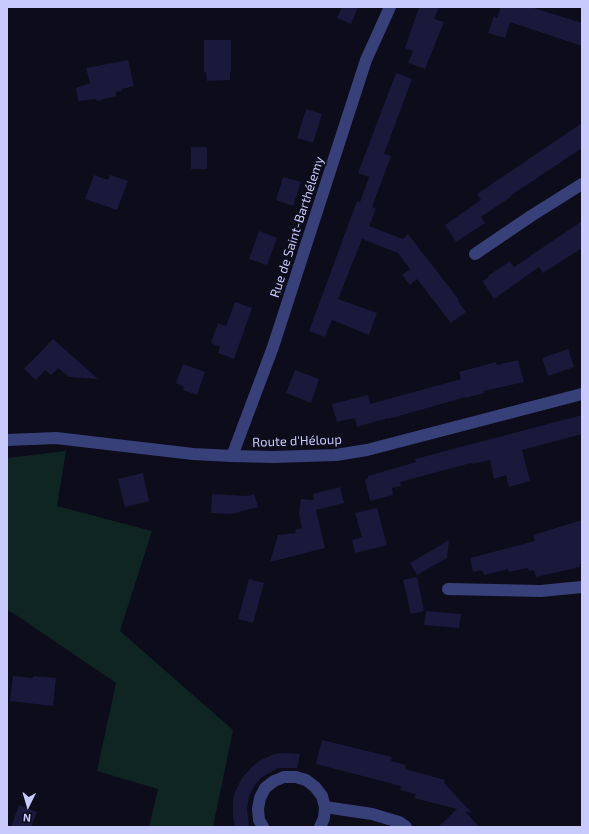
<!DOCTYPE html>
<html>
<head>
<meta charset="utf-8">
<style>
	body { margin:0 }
	#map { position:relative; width:589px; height:834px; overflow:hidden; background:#0c0c1b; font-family:"Exo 2",sans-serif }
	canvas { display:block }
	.frame { position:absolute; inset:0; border:8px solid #c8cafd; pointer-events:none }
	.north { position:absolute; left:8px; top:786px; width:40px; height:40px; -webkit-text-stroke:3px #0c0c1b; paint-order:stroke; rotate:185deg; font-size:11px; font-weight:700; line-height:16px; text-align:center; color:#c8cafd }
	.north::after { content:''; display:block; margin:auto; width:14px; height:18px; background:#c8cafd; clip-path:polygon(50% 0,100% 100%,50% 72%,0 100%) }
</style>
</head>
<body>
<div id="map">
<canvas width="589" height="834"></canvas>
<div class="frame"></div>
<div class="north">N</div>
</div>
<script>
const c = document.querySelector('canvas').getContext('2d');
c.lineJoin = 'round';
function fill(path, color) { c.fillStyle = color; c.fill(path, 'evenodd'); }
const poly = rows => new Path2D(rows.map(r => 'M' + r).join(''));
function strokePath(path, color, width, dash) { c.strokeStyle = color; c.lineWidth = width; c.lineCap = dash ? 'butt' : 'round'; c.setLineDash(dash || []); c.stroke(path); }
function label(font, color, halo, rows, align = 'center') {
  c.font = font + ' "Exo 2",sans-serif'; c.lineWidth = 4; c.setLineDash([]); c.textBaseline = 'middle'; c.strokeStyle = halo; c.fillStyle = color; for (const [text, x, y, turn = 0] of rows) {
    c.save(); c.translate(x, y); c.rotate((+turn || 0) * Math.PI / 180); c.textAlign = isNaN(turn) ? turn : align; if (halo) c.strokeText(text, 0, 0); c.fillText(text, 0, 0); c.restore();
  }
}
fill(poly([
	[66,451,57,506,152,531,120,631,233,730,213,827,149,827,158,789,97,771,116,683,13,613,7,610,7,458]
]), '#0f2521');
fill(poly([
	[342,7,358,7,351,24,337,18],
	[419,7,439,7,434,19,444,22,425,69,408,63,413,51,405,48],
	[501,7,531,7,582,23,582,46,510,22,505,38,488,33,494,16,497,18],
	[204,40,231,40,231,72,230,72,230,80,207,81,206,72,204,72],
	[128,60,134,86,122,89,122,91,116,92,116,96,97,101,96,99,78,101,76,88,90,83,86,68],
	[396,73,412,79,384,154,391,156,372,207,376,209,369,226,403,239,408,234,459,300,458,301,466,312,451,323,417,279,410,285,402,275,410,269,398,253,362,239,338,299,377,313,369,335,332,320,325,337,309,331,357,201,360,202,369,177,358,173],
	[306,109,322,114,313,143,297,138],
	[582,123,582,148,510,196,512,196,481,217,485,223,456,242,445,225,481,200,477,194],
	[191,147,207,147,207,169,191,169],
	[94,175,108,180,110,175,128,181,117,210,85,199],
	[283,177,301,182,293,206,276,200],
	[582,221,582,248,543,273,539,267,494,299,482,281,489,277,488,276,510,261,514,267],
	[259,231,277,238,267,265,249,259],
	[235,302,252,308,234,359,218,353,220,347,211,343,218,323,226,326],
	[53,339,98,379,69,377,58,368,51,375,45,370,36,380,24,369],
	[568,349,574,367,548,376,542,358],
	[518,360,524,382,484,391,484,393,466,398,466,397,388,419,388,418,357,427,355,418,337,422,332,404,368,395,370,404,461,379,459,372,496,362,497,365],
	[183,364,205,372,197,395,183,390,184,387,176,383],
	[295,370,319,379,311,403,286,393],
	[582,415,582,434,522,450,530,481,509,487,506,475,494,479,490,460,472,464,471,463,400,482,401,486,392,488,393,495,370,501,365,479,368,478,368,476,416,462,415,459],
	[143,473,149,501,125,507,118,479],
	[340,487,344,503,316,510,325,548,270,562,278,535,296,533,295,530,302,528,299,514,301,499,314,500,313,494],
	[212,494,247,496,254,494,258,507,231,514,211,513],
	[377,508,387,545,355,553,352,540,362,537,355,513],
	[582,520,582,564,579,564,580,567,536,577,534,570,529,571,528,568,509,572,508,569,484,575,482,570,473,572,470,558,535,541,533,535],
	[449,540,447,558,417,575,410,563],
	[417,577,424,611,411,614,403,580],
	[249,579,264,583,253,623,238,619],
	[426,611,461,614,459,628,424,625],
	[13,676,33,678,33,676,56,678,53,706,10,701],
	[322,740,392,757,391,761,406,765,405,769,445,780,444,783,472,813,465,811,479,827,438,827,457,809,414,798,416,794,400,790,401,786,316,764],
	[283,753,300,754,297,768,278,768,262,777,254,786,249,797,247,809,249,827,235,827,233,818,233,802,234,794,242,778,253,766,259,761,274,754],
	[19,805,37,812,31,827,11,827]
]), '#1a183b');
strokePath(poly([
	[475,254,531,216,582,184],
	[7,440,56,438,193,454,232,456,273,457,336,455,367,450,582,394],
	[232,456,273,347,366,60,390,7],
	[448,589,541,591,582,587],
	[325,807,372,814,399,822,406,827],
	[263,827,259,820,258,809,260,798,265,788,274,781,284,777,296,777,306,780,315,787,322,796,325,807,324,818,320,827]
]), '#384079', 12);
label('13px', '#c8cafd', '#0c0c1b', [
	["Rue de Saint-Barthélemy",297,227,-72],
	["Route d'Héloup",297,441,-2]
]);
</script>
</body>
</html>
